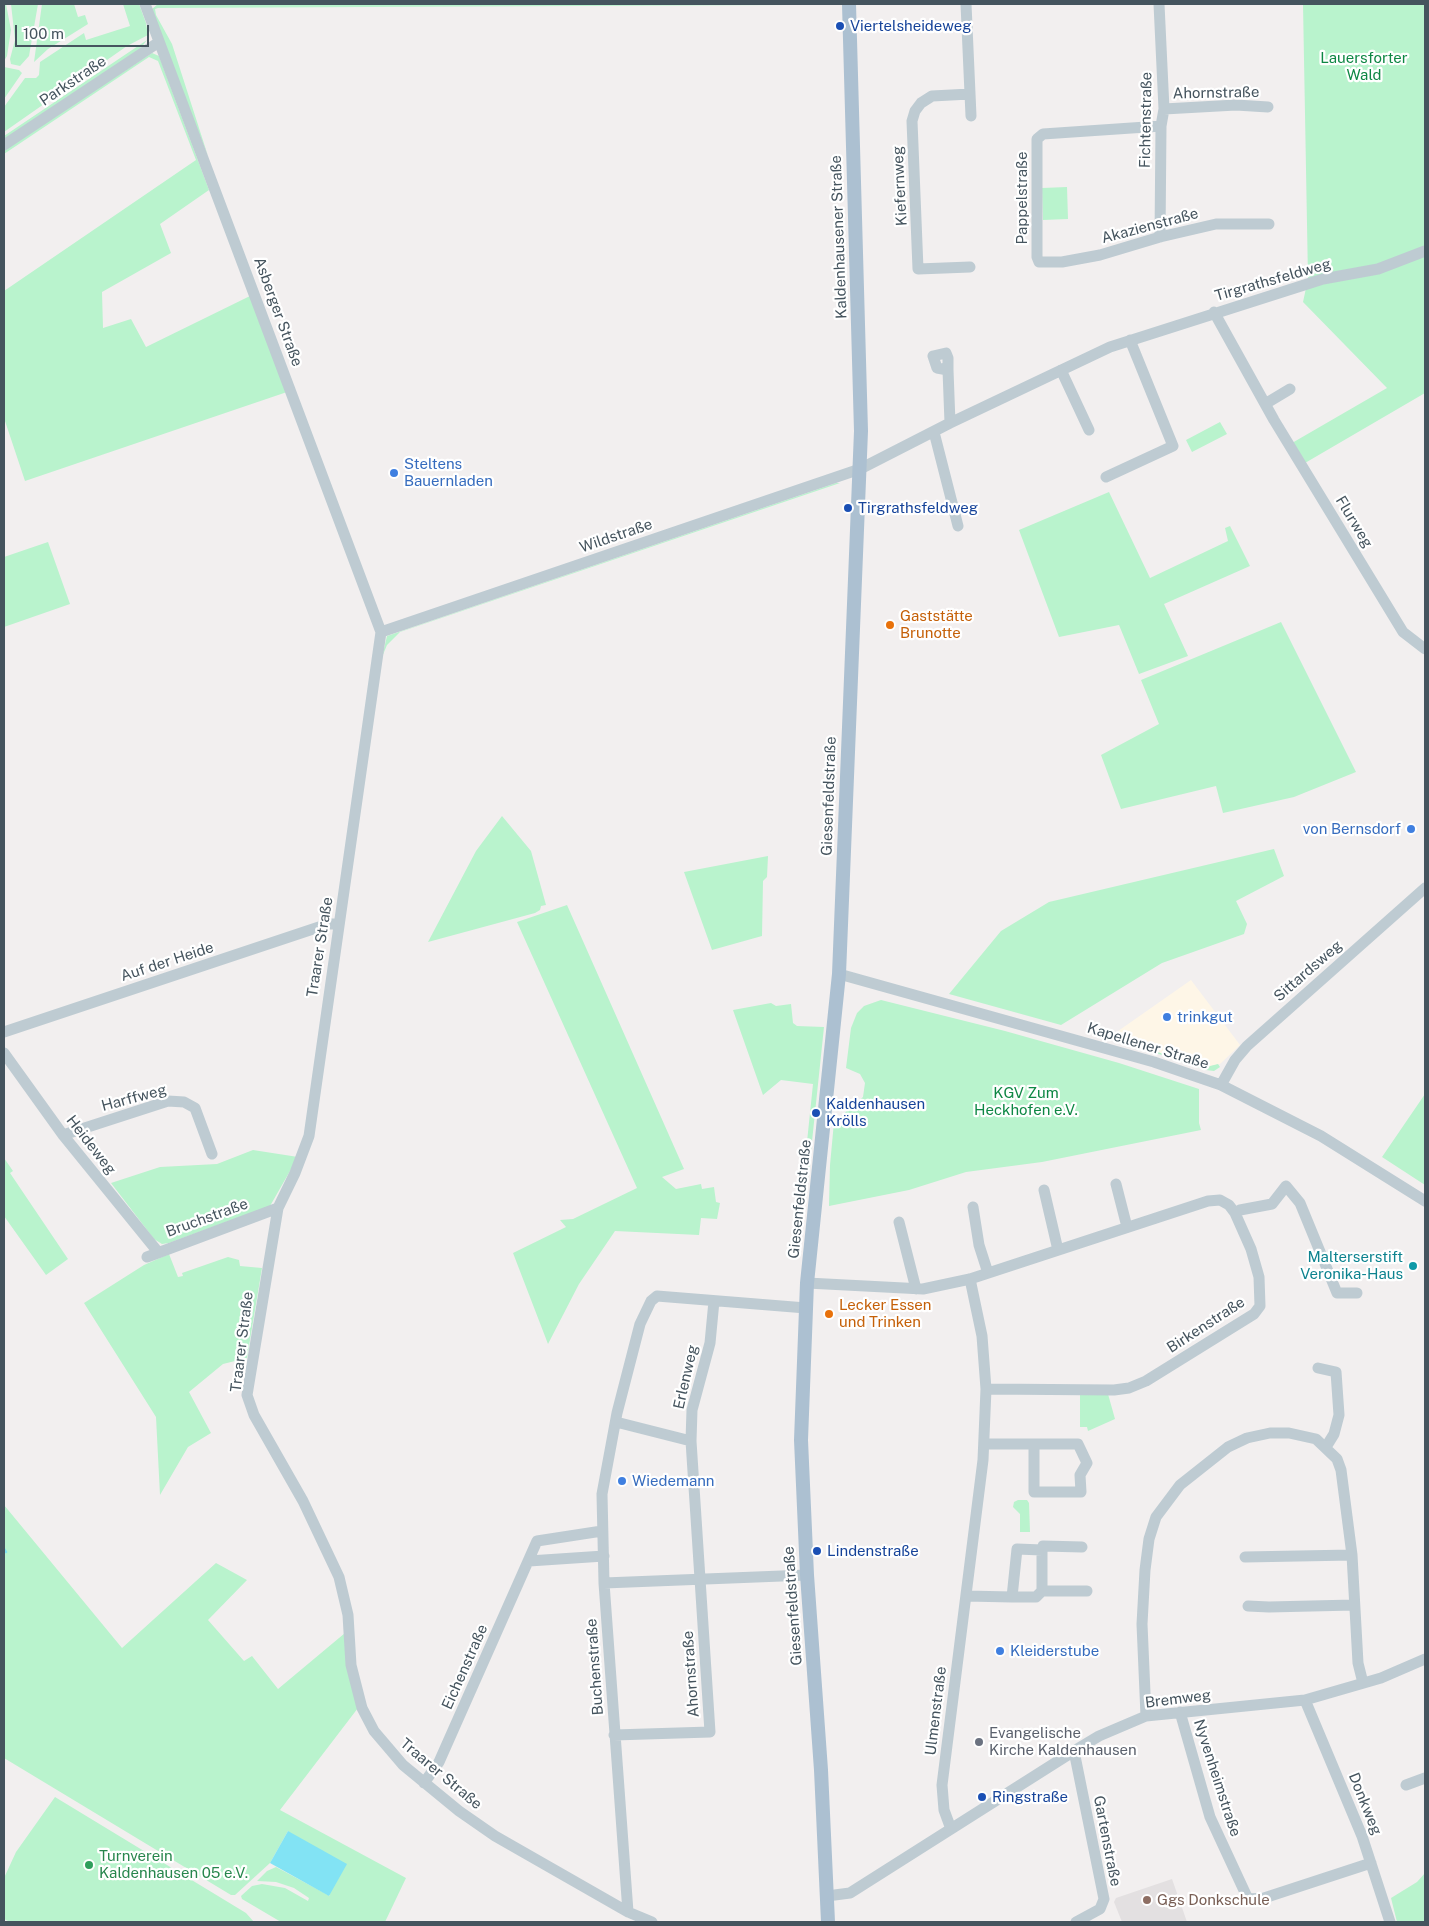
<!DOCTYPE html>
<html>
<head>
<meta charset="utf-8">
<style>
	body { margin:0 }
	#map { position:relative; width:1429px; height:1926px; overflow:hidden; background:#f2efef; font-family:"Public Sans",sans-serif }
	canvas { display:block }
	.frame { position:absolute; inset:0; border:5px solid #45545e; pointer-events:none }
	.scale { position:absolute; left:15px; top:25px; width:134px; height:22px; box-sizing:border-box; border:2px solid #45545e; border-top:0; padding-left:6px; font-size:15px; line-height:18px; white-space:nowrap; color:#45545e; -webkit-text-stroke:4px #fff; paint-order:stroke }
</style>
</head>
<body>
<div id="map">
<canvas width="1429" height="1926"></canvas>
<div class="frame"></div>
<div class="scale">100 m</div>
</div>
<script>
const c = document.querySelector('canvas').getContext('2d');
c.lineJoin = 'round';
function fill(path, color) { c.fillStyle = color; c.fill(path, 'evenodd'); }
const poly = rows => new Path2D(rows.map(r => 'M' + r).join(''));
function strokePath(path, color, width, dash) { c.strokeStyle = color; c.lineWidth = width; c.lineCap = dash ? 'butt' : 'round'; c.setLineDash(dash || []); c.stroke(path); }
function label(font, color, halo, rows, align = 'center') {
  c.font = font + ' "Public Sans",sans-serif'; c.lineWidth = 4.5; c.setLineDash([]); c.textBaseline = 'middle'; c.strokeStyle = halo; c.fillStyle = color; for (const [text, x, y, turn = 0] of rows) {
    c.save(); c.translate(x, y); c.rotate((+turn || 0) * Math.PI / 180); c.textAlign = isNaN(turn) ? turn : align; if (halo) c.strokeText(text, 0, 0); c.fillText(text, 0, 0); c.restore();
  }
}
fill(poly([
	[1191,980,1240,1045,1220,1064,1206,1067,1112,1038,1111,1036]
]), '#fef6e7');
fill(poly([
	[1172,1879,1187,1922,1122,1922,1114,1902,1116,1898]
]), '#e3e0e1');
fill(poly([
	[4,4,6,4,11,30,7,56,4,61],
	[11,4,38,4,29,56,20,66,11,64,10,59,15,40],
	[42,4,74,4,78,17,85,15,88,24,48,49,34,62],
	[123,4,139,4,146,23,148,35,127,46,4,132,4,107,25,78,36,78,39,75,40,62,84,33,86,40,130,26],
	[158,4,790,4,790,5,158,8,155,9,156,15,172,44,208,156,155,23,152,9],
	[1303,4,1425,4,1425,393,1305,463,1292,443,1387,388,1303,302,1308,279],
	[147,40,140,49,4,142,4,136],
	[152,53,159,56,209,190,160,224,171,253,102,292,103,328,131,319,146,347,250,296,287,392,25,481,4,418,4,291,196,160,158,61,149,57,4,154,4,149],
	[4,67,19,70,22,73,4,99],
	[1067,187,1068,219,1043,220,1042,188],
	[1220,422,1227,434,1192,452,1186,440],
	[836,483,840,483,400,632,387,645,382,657,387,636],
	[1109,492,1150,578,1228,541,1225,528,1230,526,1250,566,1164,604,1188,656,1139,674,1119,625,1059,637,1019,530],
	[48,542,70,604,4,627,4,557],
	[1281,622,1356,772,1294,797,1223,813,1216,786,1121,809,1101,755,1159,724,1141,680],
	[502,816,531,851,546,905,541,906,540,910,535,913,428,942,476,851],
	[1274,849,1284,876,1236,901,1247,924,1244,934,1162,963,1061,1025,949,994,1001,931,1049,902],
	[768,856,767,877,763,881,762,936,712,950,684,872],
	[567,905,684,1169,662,1177,676,1189,701,1184,702,1189,714,1187,716,1202,720,1203,717,1219,701,1218,699,1235,615,1231,579,1284,548,1344,513,1253,566,1227,560,1220,573,1219,637,1188,517,922],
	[881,1000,1005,1031,1119,1063,1199,1089,1199,1123,1201,1130,1042,1162,966,1172,909,1190,829,1206,830,1165,834,1122,863,1097,865,1083,860,1074,846,1068,851,1028,857,1013,864,1006],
	[771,1003,776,1006,791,1004,793,1023,797,1026,824,1027,807,1189,802,1190,813,1084,781,1080,763,1095,733,1010],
	[1112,1038,1206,1067,1218,1064,1220,1067,1214,1071,1206,1070],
	[1425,1094,1425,1185,1382,1157],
	[253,1150,298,1157,270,1206,169,1243,162,1244,154,1239,111,1183,160,1167,217,1164],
	[4,1158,13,1171,10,1173,68,1259,46,1275,4,1216],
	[169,1254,178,1277,183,1276,182,1273,228,1257,239,1260,240,1266,262,1268,247,1358,223,1364,189,1392,211,1433,188,1447,160,1495,156,1417,84,1303,144,1265],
	[1080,1394,1108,1394,1115,1419,1088,1431,1087,1427,1080,1427],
	[1018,1500,1027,1500,1029,1503,1030,1532,1020,1532,1020,1514,1013,1507,1014,1502],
	[4,1505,122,1648,216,1563,247,1580,208,1620,244,1661,252,1656,278,1689,345,1633,358,1708,280,1810,406,1878,385,1922,281,1922,242,1899,241,1896,252,1886,262,1884,285,1888,308,1901,309,1898,294,1888,276,1882,257,1881,267,1871,276,1867,330,1896,288,1831,270,1863,235,1895,231,1895,4,1758],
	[55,1797,246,1913,254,1922,10,1922,4,1919,4,1878,16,1852],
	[1425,1873,1425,1922,1397,1922,1391,1898,1417,1882]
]), '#b9f3cd');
fill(poly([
	[288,1831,347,1864,329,1896,270,1863]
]), '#82e3f4');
strokePath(poly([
	[4,1549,6,1552]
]), '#82e3f4', 2.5);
strokePath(poly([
	[145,4,381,632,309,1136,295,1173,278,1208,247,1395,254,1415,303,1501,339,1577,348,1615,351,1665,362,1708,374,1731,403,1765,459,1811,495,1836,628,1912,652,1922],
	[966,4,971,116],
	[1159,4,1164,109,1161,126,1160,237],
	[970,94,932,96,921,103,915,111,912,121,918,269,970,267],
	[1164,109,1236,105,1268,107],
	[1161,126,1043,134,1037,139,1037,257,1039,262,1062,262,1100,255,1160,237,1216,224,1269,224],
	[4,145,159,42],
	[1214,312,1274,420,1403,632,1425,649],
	[948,370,937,368,933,356,946,353,948,358,948,370,950,423],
	[1061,370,1089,430],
	[1265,404,1290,389],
	[934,432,958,526],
	[1106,477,1173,446,1130,340],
	[381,632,860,469,950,423,1110,347,1323,279,1378,269,1425,251],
	[839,974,1154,1062,1221,1085,1321,1136,1425,1201],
	[4,1032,328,924,339,924],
	[4,1053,63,1135,158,1252],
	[1221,1085,1235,1060,1247,1046,1425,888],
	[63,1135,168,1101,184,1102,195,1108,212,1154],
	[1116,1184,1127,1227],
	[1044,1190,1058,1250],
	[973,1207,979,1245,988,1273],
	[1235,1213,1240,1210,1272,1204,1286,1186,1300,1203,1337,1293,1357,1293],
	[899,1222,916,1289],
	[147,1257,278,1208],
	[807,1283,923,1289,970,1279,1208,1201,1220,1200,1229,1205,1235,1213,1251,1249,1259,1277,1260,1306,1254,1314,1146,1381,1129,1388,1114,1390,986,1389],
	[1318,1368,1336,1372,1339,1415,1334,1434,1326,1447],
	[616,1422,691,1441],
	[984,1444,1034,1444,1034,1492,1081,1492,1080,1475,1087,1463,1078,1444,1034,1444],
	[1042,1550,1043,1546,1082,1547],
	[1245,1557,1352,1555],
	[529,1561,604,1556],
	[604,1583,807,1575],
	[966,1596,1012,1597,1017,1549,1042,1550,1042,1591,1087,1591],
	[1012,1597,1036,1597,1042,1591],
	[1248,1606,1269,1607,1354,1605],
	[1305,1700,1362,1836,1390,1922],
	[1180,1712,1210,1817,1248,1899,1264,1898,1371,1863],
	[1146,1716,1142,1624,1145,1570,1149,1539,1156,1517,1180,1485,1228,1447,1247,1438,1270,1433,1289,1433,1316,1439,1337,1459,1341,1470,1352,1555,1358,1663,1363,1683],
	[614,1735,710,1732,691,1441,692,1410,710,1343,714,1301],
	[1074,1751,1104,1899,1100,1909,1076,1922],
	[424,1783,439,1762,537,1541,602,1531],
	[1406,1785,1425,1778],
	[951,1829,944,1810,942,1785,983,1460,986,1389,982,1336,970,1279],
	[827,1896,850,1893,1074,1751,1099,1736,1146,1716,1305,1700,1381,1678,1425,1659],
	[628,1912,604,1583,602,1494,617,1413,640,1324,651,1301,657,1296,806,1308]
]), '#becbd2', 11);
strokePath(poly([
	[828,1922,821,1770,807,1575,801,1440,807,1283,839,974,861,431,849,4]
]), '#acc0d1', 14);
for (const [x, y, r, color] of [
	[840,26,5,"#1a4fb4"],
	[394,473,5,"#3f7fe0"],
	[848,508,5,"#1a4fb4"],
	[890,625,5,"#e8710a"],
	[1411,829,5,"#3f7fe0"],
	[1167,1017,5,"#3f7fe0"],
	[816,1113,5,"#1a4fb4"],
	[1413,1266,5,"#0f9aa8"],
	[829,1314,5,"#e8710a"],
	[622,1481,5,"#3f7fe0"],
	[817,1551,5,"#1a4fb4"],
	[1000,1651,5,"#3f7fe0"],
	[979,1742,5,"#6b7280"],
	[982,1797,5,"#1a4fb4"],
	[89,1865,5,"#2e9e5b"],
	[1147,1900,5,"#8d6e63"]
]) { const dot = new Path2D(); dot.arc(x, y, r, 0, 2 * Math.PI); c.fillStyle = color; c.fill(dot); strokePath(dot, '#fff', 2); }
label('15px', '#164399', '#fff', [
	["Viertelsheideweg",850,26],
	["Tirgrathsfeldweg",858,508],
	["Kaldenhausen",826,1104],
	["Krölls",826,1121],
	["Lindenstraße",827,1551],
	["Ringstraße",992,1797]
], 'left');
label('15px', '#0e8744', '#fff', [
	["Lauersforter",1364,58],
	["Wald",1364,75],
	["KGV Zum",1026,1093],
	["Heckhofen e.V.",1026,1110]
]);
label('15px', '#45545e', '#fff', [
	["Parkstraße",73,81,-34],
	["Ahornstraße",1216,93,-1],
	["Fichtenstraße",1146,120,-89],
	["Kiefernweg",900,186,-93],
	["Pappelstraße",1022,198,-90],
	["Akazienstraße",1150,226,-15],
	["Kaldenhausener Straße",839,237,-92],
	["Tirgrathsfeldweg",1273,280,-16],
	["Asberger Straße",278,312,70],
	["Flurweg",1354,522,59],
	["Wildstraße",616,536,-19],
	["Giesenfeldstraße",829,796,-88],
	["Traarer Straße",320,947,-81],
	["Auf der Heide",167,962,-18],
	["Sittardsweg",1308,971,-41],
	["Kapellener Straße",1148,1046,17],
	["Harffweg",134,1098,-15],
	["Heideweg",91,1145,52],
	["Giesenfeldstraße",800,1199,-84],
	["Bruchstraße",207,1218,-20],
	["Birkenstraße",1206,1325,-33],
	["Traarer Straße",242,1342,-83],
	["Erlenweg",686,1377,-77],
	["Giesenfeldstraße",793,1606,-94],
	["Eichenstraße",465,1667,-66],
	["Buchenstraße",595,1667,-94],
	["Ahornstraße",691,1674,-94],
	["Bremweg",1178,1699,-7],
	["Ulmenstraße",936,1711,-83],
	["Traarer Straße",441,1774,40],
	["Nyvenheimstraße",1217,1778,72],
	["Donkweg",1365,1804,68],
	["Gartenstraße",1107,1841,79]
]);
label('15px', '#366cbe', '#fff', [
	["Steltens",404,464],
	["Bauernladen",404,481],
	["von Bernsdorf",1401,829,"right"],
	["trinkgut",1177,1017],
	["Wiedemann",632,1481],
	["Kleiderstube",1010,1651]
], 'left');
label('15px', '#c56008', '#fff', [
	["Gaststätte",900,616],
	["Brunotte",900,633],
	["Lecker Essen",839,1305],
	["und Trinken",839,1322]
], 'left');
label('15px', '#0d838f', '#fff', [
	["Malterserstift",1403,1257],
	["Veronika-Haus",1403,1274]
], 'right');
label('15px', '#5b616d', '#fff', [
	["Evangelische",989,1733],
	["Kirche Kaldenhausen",989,1750]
], 'left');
label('15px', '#27864d', '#fff', [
	["Turnverein",99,1856],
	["Kaldenhausen 05 e.V.",99,1873]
], 'left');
label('15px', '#785e54', '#fff', [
	["Ggs Donkschule",1157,1900]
], 'left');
</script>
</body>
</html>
